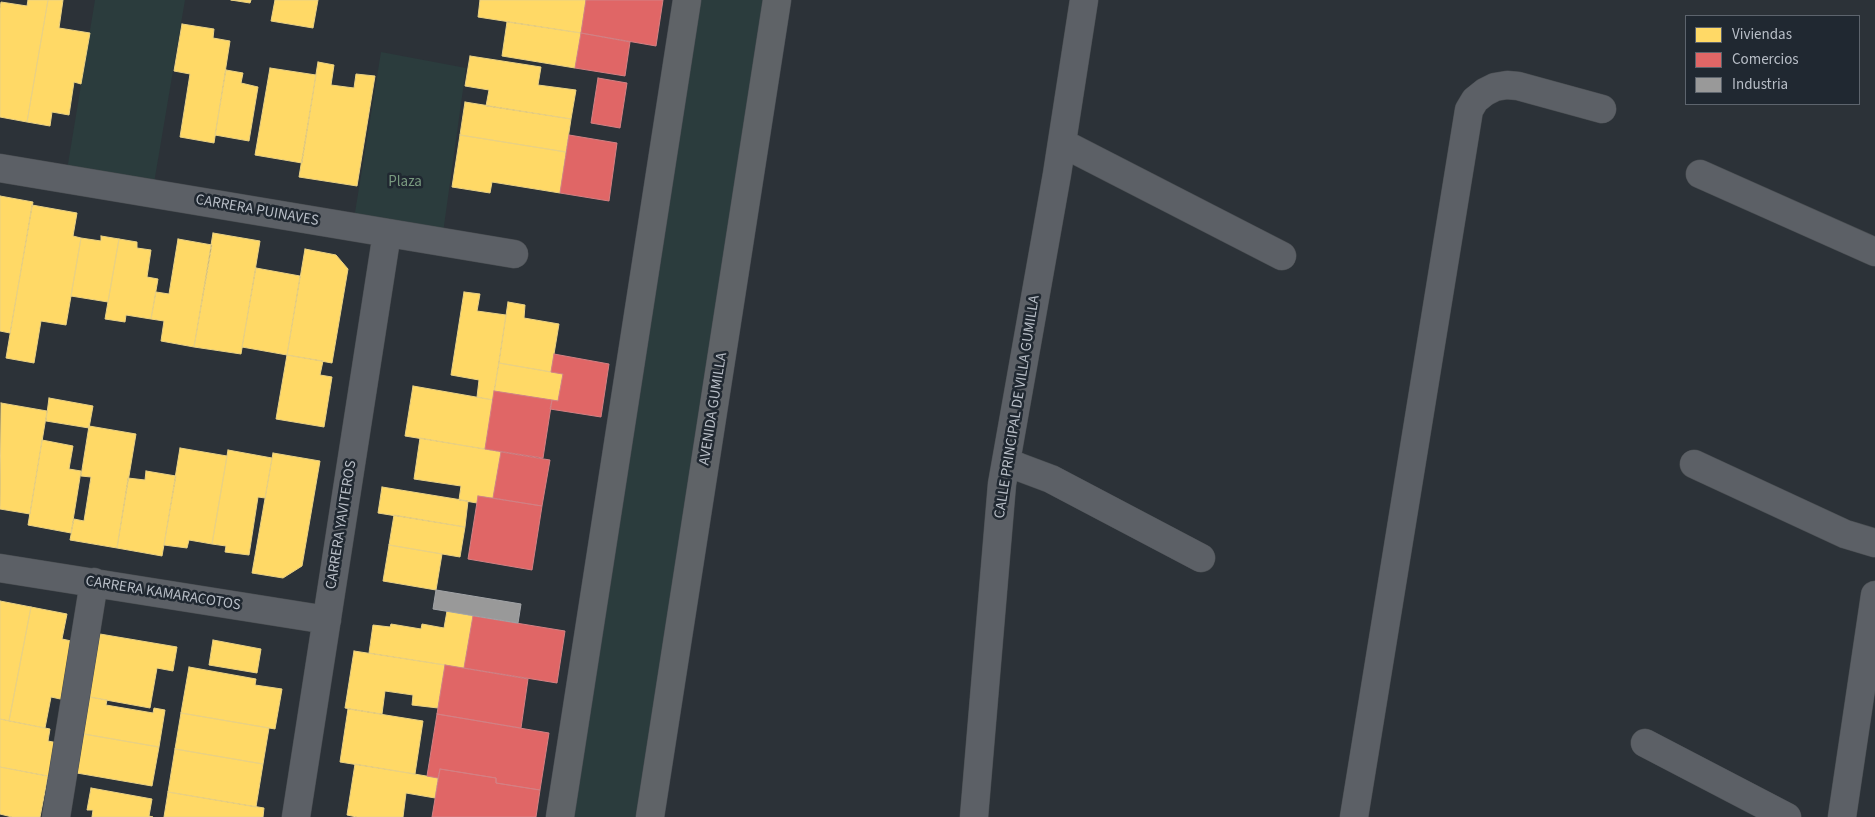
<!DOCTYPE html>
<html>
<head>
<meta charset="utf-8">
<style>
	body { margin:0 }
	#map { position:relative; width:1875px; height:817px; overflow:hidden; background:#2c3238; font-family:"Source Sans 3",sans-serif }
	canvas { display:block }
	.legend { position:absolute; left:1685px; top:15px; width:175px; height:90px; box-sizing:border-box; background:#202831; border:1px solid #5d646d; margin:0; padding:6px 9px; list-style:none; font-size:15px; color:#b8bec7 }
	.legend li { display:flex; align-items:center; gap:10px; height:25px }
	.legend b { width:25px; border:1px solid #5d646d }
</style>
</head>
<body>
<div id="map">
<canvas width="1875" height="817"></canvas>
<ul class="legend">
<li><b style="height:14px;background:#ffd966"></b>Viviendas</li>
<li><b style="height:14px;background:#e06666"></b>Comercios</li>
<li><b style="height:14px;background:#999"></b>Industria</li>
</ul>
</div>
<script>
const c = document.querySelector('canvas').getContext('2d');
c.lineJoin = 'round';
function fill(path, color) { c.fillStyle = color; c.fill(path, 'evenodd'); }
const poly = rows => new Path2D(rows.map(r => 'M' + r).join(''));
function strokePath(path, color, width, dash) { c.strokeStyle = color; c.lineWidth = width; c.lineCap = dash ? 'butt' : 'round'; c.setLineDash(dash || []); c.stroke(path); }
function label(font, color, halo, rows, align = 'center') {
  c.font = font + ' "Source Sans 3",sans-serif'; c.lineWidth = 5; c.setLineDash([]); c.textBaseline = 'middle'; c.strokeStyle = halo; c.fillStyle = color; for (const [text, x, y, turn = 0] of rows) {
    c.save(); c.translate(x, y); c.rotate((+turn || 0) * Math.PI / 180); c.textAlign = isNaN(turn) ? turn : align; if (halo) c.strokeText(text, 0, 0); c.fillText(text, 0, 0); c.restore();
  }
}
fill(poly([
	[95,0,185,0,153,189,66,176],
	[691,0,772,0,646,817,563,817],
	[381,52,466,68,442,240,353,225]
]), '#2b3c3d');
const homes = poly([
	[28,0,48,0,27,122,0,117,0,8,1,2,27,6,28,0],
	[48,0,63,0,59,28,90,33,81,84,74,82,69,115,52,112,50,126,27,122,48,0],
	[231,0,251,0,250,3,231,0],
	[275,0,318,0,313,28,271,21,275,0],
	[480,0,586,0,581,33,478,17,480,0],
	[507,22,581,33,575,68,502,56,507,22],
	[182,24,214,29,213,38,230,41,214,143,180,137,190,74,174,71,182,24],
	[470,56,541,67,538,85,576,90,571,119,486,106,489,90,465,86,470,56],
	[318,62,334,65,331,85,354,88,356,74,375,76,357,186,299,177,318,62],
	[270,68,316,75,302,163,255,155,270,68],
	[226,70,243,73,241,83,258,87,249,141,215,135,226,70],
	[465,102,571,119,566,152,460,135,465,102],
	[460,135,566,152,560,193,492,182,490,193,452,187,460,135],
	[0,196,33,202,10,333,0,331,0,196],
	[32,205,77,213,73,236,81,238,66,325,41,321,34,363,6,358,32,205],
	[213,233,260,241,241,354,194,347,213,233],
	[101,236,119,239,108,302,71,296,81,238,101,241,101,236],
	[119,239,137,242,137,248,151,250,147,277,158,279,151,319,126,315,125,322,105,319,119,239],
	[178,239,212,245,194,347,161,341,164,321,151,319,156,292,169,294,178,239],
	[305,249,336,255,348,269,332,363,287,355,305,249],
	[256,268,300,276,287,355,242,347,256,268],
	[464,292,480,294,477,311,506,315,493,400,477,397,479,380,451,375,464,292],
	[508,302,525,305,524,318,559,324,551,372,499,363,508,302],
	[287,355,323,361,320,375,332,377,324,427,276,419,287,355],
	[499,363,563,374,558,401,494,391,499,363],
	[413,386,493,400,485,449,405,436,413,386],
	[49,398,93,406,89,428,46,421,49,398],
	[1,403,47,411,30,514,0,509,1,403],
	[89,426,136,434,117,548,70,540,74,519,84,521,91,477,81,476,89,426],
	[420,438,501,452,493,498,478,496,477,503,459,500,461,486,414,479,420,438],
	[42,440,73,446,69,469,81,471,71,533,28,525,42,440],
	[180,448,227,456,212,544,189,540,187,548,164,545,180,448],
	[228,450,272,458,265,498,258,497,249,555,225,552,226,546,212,544,228,450],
	[273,453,320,461,302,566,283,578,252,573,273,453],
	[146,471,176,476,162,556,117,548,128,478,145,480,146,471],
	[382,487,468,501,465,527,378,513,382,487],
	[394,515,465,527,460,557,389,545,394,515],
	[389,545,442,554,436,590,383,581,389,545],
	[0,601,31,607,9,721,0,719,0,601],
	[31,607,67,614,62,639,76,642,65,700,51,697,45,728,9,721,31,607],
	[447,611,473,616,464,668,369,653,373,625,390,627,391,624,421,629,422,624,444,628,447,611],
	[94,633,177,647,173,671,157,668,150,708,84,696,94,633],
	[213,640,261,649,257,673,209,665,213,640],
	[354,651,445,665,438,708,412,705,413,695,385,691,382,714,345,708,354,651],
	[189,667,256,679,255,685,282,689,275,729,181,713,189,667],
	[84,696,107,700,106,705,153,713,154,708,165,710,159,747,78,733,84,696],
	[348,709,423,721,415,774,340,762,348,709],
	[181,713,269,728,263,764,175,749,181,713],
	[0,719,50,729,48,741,58,743,52,777,0,767,0,719],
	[78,733,159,747,152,786,71,772,78,733],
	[175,749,263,764,256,807,168,792,175,749],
	[355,764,438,778,435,798,406,793,403,817,357,817,347,815,355,764],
	[0,767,48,776,40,817,12,817,0,814,0,767],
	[91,788,152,799,149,816,153,817,92,817,93,810,87,810,91,788],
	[168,792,264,808,263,817,164,817,168,792]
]);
fill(homes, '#ffd966');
strokePath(homes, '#ead183', 1);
const shops = poly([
	[586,0,663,0,656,46,581,33,586,0],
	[581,33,630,42,625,76,575,68,581,33],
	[598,78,627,83,620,128,591,123,598,78],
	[569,135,617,143,609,201,560,193,569,135],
	[554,354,609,364,601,417,550,409,552,400,558,401,563,374,551,372,554,354],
	[494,391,552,400,543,458,485,449,494,391],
	[501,452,550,460,542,506,493,498,501,452],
	[478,496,542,506,532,570,468,559,478,496],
	[473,616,565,631,557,683,464,668,473,616],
	[445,665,528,679,521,728,437,714,445,665],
	[437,714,549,733,540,790,496,783,496,778,440,769,438,778,427,776,437,714],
	[440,769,496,778,496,783,540,790,536,817,432,817,440,769]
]);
fill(shops, '#e06666');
strokePath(shops, '#d48083', 1);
const industry = poly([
	[436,590,521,604,518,623,433,609,436,590]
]);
fill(industry, '#999');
strokePath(industry, '#a2a4a7', 1);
const minor = poly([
	[1062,143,1282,256],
	[0,168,514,254],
	[1700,174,1875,252],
	[1006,464,1019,467,1051,479,1201,558],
	[1694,464,1845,534,1875,543],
	[0,568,327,620],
	[1645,743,1787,817],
	[56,817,94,582],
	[296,817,387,233],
	[974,817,1002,484,1057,174,1084,0],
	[1354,817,1469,110,1475,100,1485,92,1495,87,1507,85,1518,86,1602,109],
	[1842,817,1875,595]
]);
const major = poly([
	[560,817,687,0],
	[650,817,777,0]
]);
strokePath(minor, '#4a4e52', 29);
strokePath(major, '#4a4e54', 29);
strokePath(minor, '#5c6066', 28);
strokePath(major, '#5f6367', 28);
label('15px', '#799a7f', '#202831', [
	["Plaza",405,183]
]);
label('15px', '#b8bec7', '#202831', [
	["CARRERA PUINAVES",257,211,10],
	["CALLE PRINCIPAL DE VILLA GUMILLA",1018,407,-81],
	["AVENIDA GUMILLA",714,409,-81],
	["CARRERA YAVITEROS",342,525,-81],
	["CARRERA KAMARACOTOS",163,594,9]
]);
</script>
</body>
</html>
